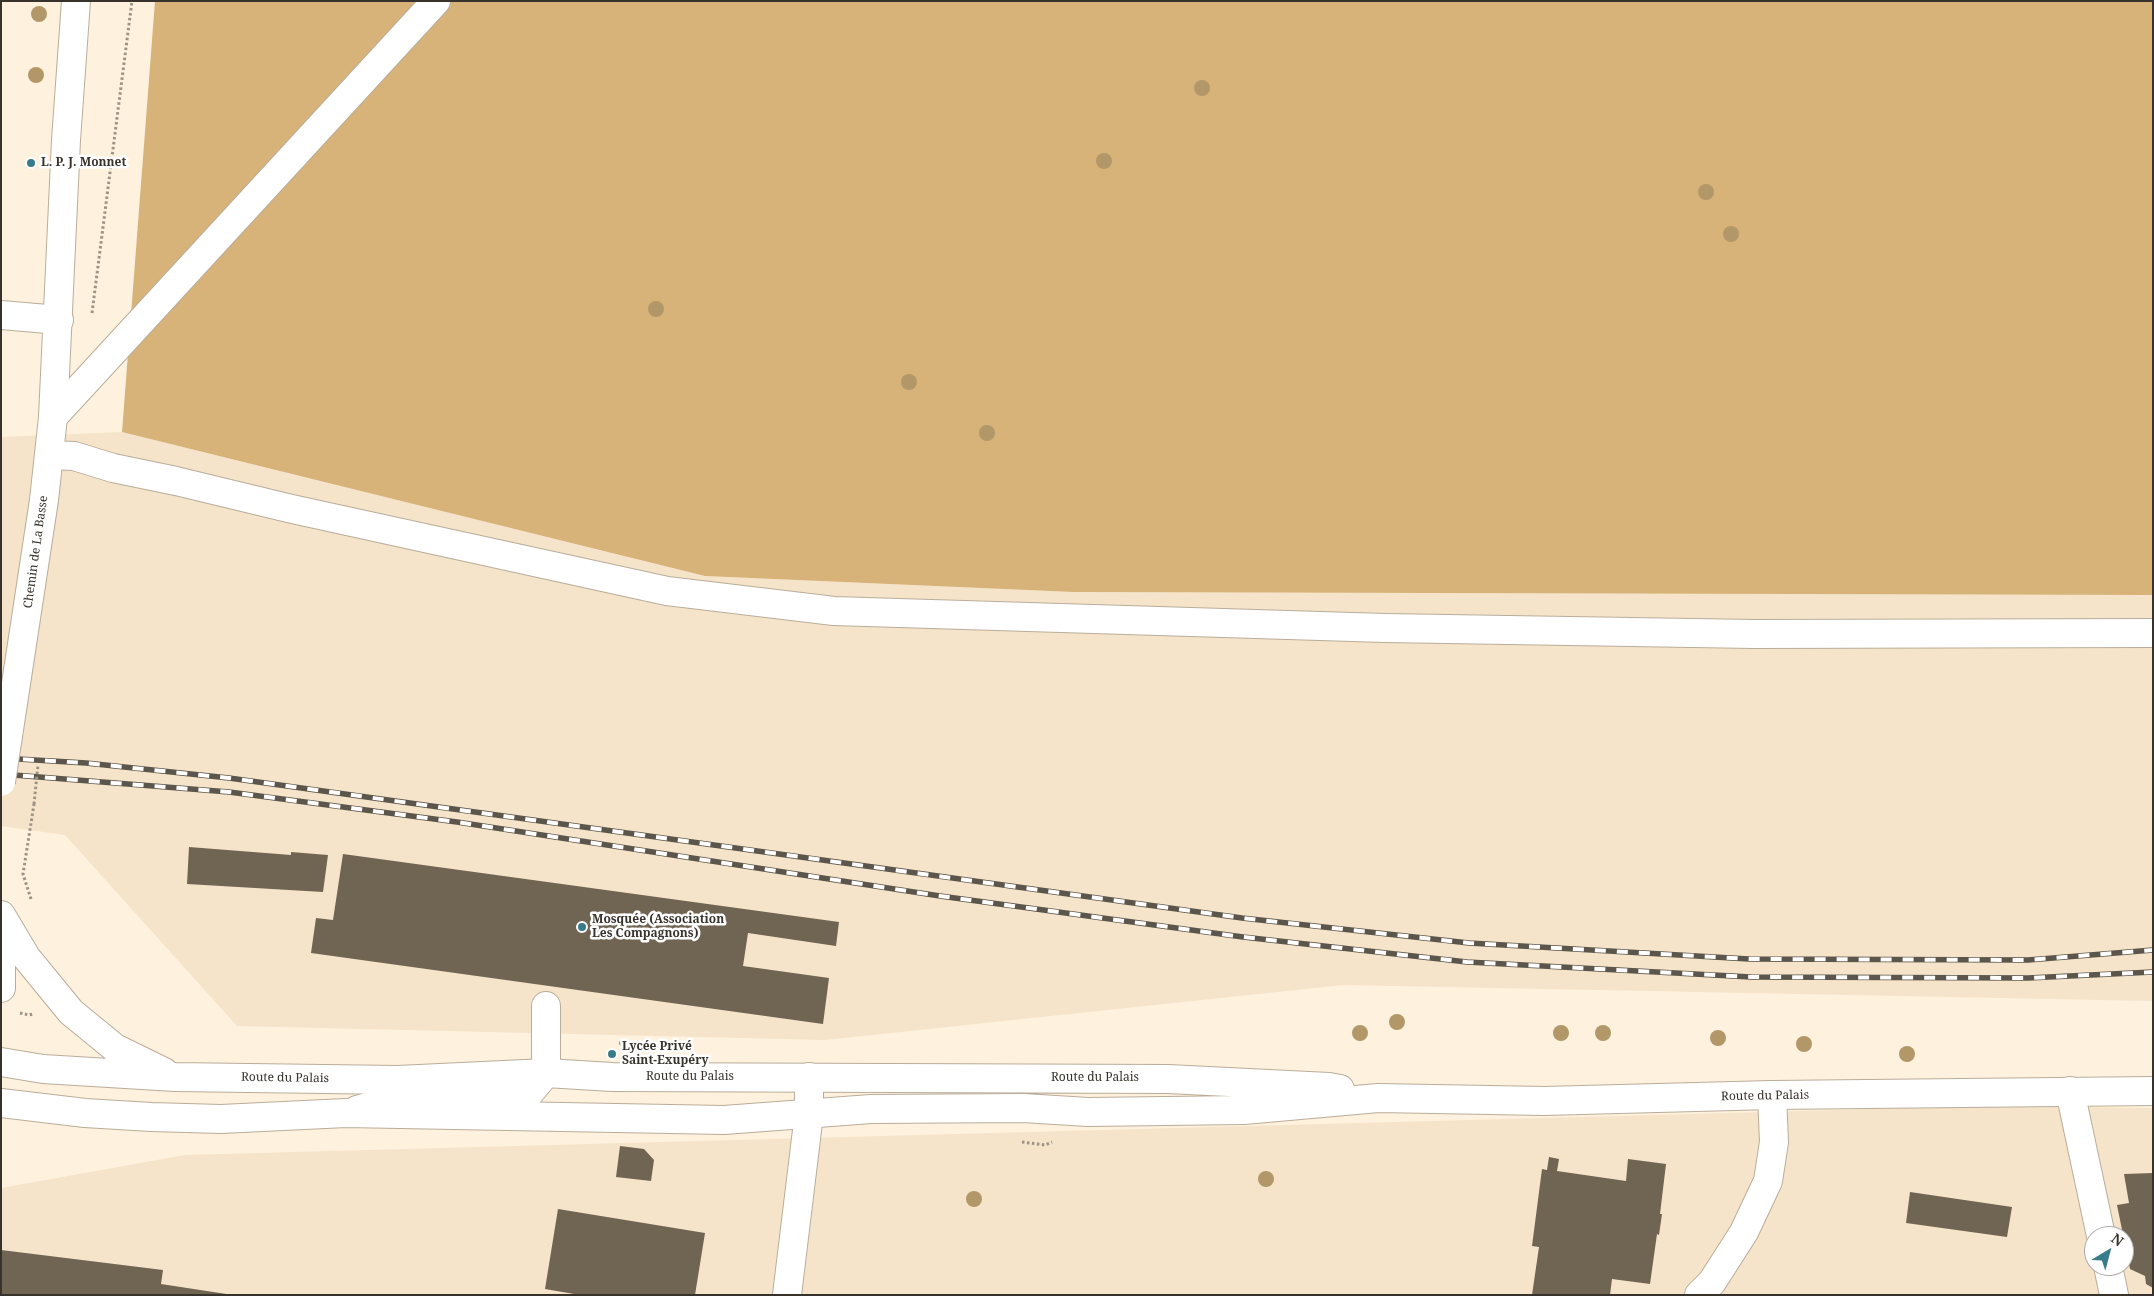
<!DOCTYPE html>
<html>
<head>
<meta charset="utf-8">
<style>
	body { margin:0 }
	#map { position:relative; width:2154px; height:1296px; overflow:hidden; background:#fef1dd; font-family:"Noto Serif",serif }
	canvas { display:block }
	.frame { position:absolute; inset:0; border:2px solid #37322b; pointer-events:none }
	.north { position:absolute; left:2084px; top:1226px; width:50px; height:50px; box-sizing:border-box; background:#fff; border:1px solid #afadaa; border-radius:50%; rotate:37deg; font-size:14px; font-weight:700; line-height:20px; text-align:center; color:#37322b }
	.north::after { content:''; display:block; margin:auto; width:18px; height:22px; background:#387c8a; clip-path:polygon(50% 0,100% 100%,50% 72%,0 100%) }
</style>
</head>
<body>
<div id="map">
<canvas width="2154" height="1296"></canvas>
<div class="frame"></div>
<div class="north">N</div>
</div>
<script>
const c = document.querySelector('canvas').getContext('2d');
c.lineJoin = 'round';
function fill(path, color) { c.fillStyle = color; c.fill(path, 'evenodd'); }
const poly = rows => new Path2D(rows.map(r => 'M' + r).join(''));
function strokePath(path, color, width, dash) { c.strokeStyle = color; c.lineWidth = width; c.lineCap = dash ? 'butt' : 'round'; c.setLineDash(dash || []); c.stroke(path); }
function label(font, color, halo, rows, align = 'center') {
  c.font = font + ' "Noto Serif",serif'; c.lineWidth = 5; c.setLineDash([]); c.textBaseline = 'middle'; c.strokeStyle = halo; c.fillStyle = color; for (const [text, x, y, turn = 0] of rows) {
    c.save(); c.translate(x, y); c.rotate((+turn || 0) * Math.PI / 180); c.textAlign = isNaN(turn) ? turn : align; if (halo) c.strokeText(text, 0, 0); c.fillText(text, 0, 0); c.restore();
  }
}
fill(poly([
	[122,432,705,576,1073,592,2153,595,2153,1001,1343,985,825,1040,237,1026,65,835,1,826,1,437],
	[1983,1106,2153,1108,2153,1295,1,1295,1,1188,185,1155],
	[2094,1236,2124,1236,2124,1266,2094,1266]
]), '#f5e4ca');
fill(poly([
	[155,1,2153,1,2153,595,1073,592,705,576,122,432]
]), '#d7b279');
fill(poly([
	[189,847,291,855,291,852,328,855,323,892,187,884],
	[343,854,839,922,836,946,748,933,743,966,829,978,823,1024,311,953,316,918,333,920],
	[620,1146,644,1149,654,1160,651,1181,616,1177],
	[1549,1157,1559,1159,1557,1171,1626,1181,1628,1159,1666,1164,1660,1214,1662,1214,1659,1235,1657,1234,1650,1284,1612,1279,1610,1295,1532,1295,1539,1247,1532,1246,1542,1169,1547,1170],
	[2153,1173,2153,1288,2146,1284,2145,1276,2130,1269,2117,1205,2129,1203,2124,1174],
	[1910,1192,2012,1207,2007,1237,1906,1223],
	[558,1209,705,1233,695,1295,580,1295,545,1289],
	[1,1250,163,1270,161,1284,233,1295,1,1295]
]), '#706453');
const minor = poly([
	[1,315,59,320],
	[53,417,436,1],
	[49,455,74,456,113,468,176,481,292,509,667,591,834,611,1385,628,1754,634,2153,633],
	[2070,1091,2101,1236],
	[357,1110,396,1099,526,1097,546,1073,546,1006],
	[2108,1266,2114,1295],
	[787,1295,809,1114,809,1077],
	[1699,1295,1712,1282,1744,1232,1768,1181,1774,1142,1772,1095]
]);
const major = poly([
	[44,500,53,417,66,140,76,1],
	[1,915,26,957,71,1012,115,1048,164,1072],
	[1,939,1,988],
	[1,1062,43,1069,175,1077,398,1080,546,1073,612,1077,1168,1079,1329,1087,1340,1089],
	[1,1103,85,1113,151,1117,221,1119,346,1113,724,1120,871,1109,1023,1108,1088,1112,1244,1110,1378,1098,1544,1101,1772,1095,2153,1091]
]);
strokePath(minor, '#b9ad9a', 30);
strokePath(major, '#b9ad9a', 30);
strokePath(poly([
	[92,313,132,1],
	[31,899,23,874,34,804],
	[20,1013,29,1015,33,1014],
	[619,1043,650,1043],
	[1022,1142,1045,1145,1052,1142]
]), '#9c9386', 3, [2.5, 2.5]);
strokePath(minor, '#fff', 28);
strokePath(major, '#fff', 28);
const rail = poly([
	[1,758,86,763,229,778,1242,918,1469,943,1749,959,2028,960,2153,950],
	[1,774,229,792,457,822,940,896,1243,937,1467,962,1751,977,2028,978,2153,972]
]);
strokePath(rail, '#5b554b', 5.5);
strokePath(rail, '#fff', 4, [11]);
const majorBridge = poly([
	[1,782,44,500]
]);
strokePath(majorBridge, '#b9ad9a', 30, []);
strokePath(poly([
	[34,804,38,765]
]), '#9c9386', 3, [2.5, 2.5]);
strokePath(majorBridge, '#fff', 28);
c.fillStyle = '#b29868';
for (const [x, y] of [
	[39,14],
	[36,75],
	[1202,88],
	[1104,161],
	[1706,192],
	[1731,234],
	[656,309],
	[909,382],
	[987,433],
	[1397,1022],
	[1360,1033],
	[1561,1033],
	[1603,1033],
	[1718,1038],
	[1804,1044],
	[1907,1054],
	[1266,1179],
	[974,1199]
]) { c.beginPath(); c.arc(x, y, 8, 0, 2 * Math.PI); c.fill(); }
for (const [x, y, r, color] of [
	[31,163,5,"#387c8a"],
	[582,927,5,"#387c8a"],
	[612,1054,5,"#387c8a"]
]) { const dot = new Path2D(); dot.arc(x, y, r, 0, 2 * Math.PI); c.fillStyle = color; c.fill(dot); strokePath(dot, '#fff', 2); }
label('bold 12px', '#37322b', '#fff', [
	["L. P. J. Monnet",41,163],
	["Mosquée (Association",592,920],
	["Les Compagnons)",592,934],
	["Lycée Privé",622,1047],
	["Saint-Exupéry",622,1061]
], 'left');
label('12px', '#37322b', '#fff', [
	["Chemin de La Basse",36,552,-82],
	["Route du Palais",690,1077],
	["Route du Palais",285,1078,1],
	["Route du Palais",1095,1078],
	["Route du Palais",1765,1096,-1]
]);
</script>
</body>
</html>
